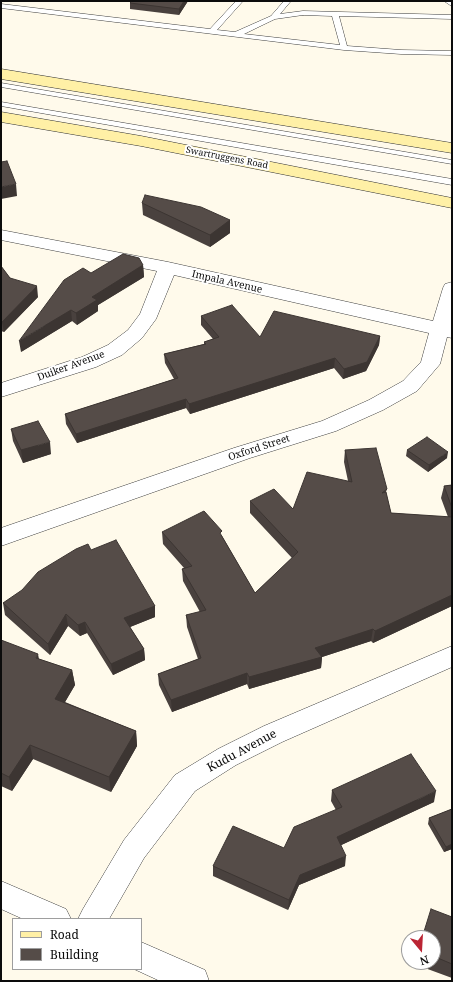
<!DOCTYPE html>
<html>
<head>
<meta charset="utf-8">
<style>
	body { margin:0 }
	#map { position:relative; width:453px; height:982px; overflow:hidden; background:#fffaeb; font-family:"Noto Serif",serif }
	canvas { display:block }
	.frame { position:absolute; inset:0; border:2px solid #0c0c0c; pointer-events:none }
	.legend { position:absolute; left:12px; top:918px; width:130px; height:52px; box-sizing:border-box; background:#fff; border:1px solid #9e9e9e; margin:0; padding:5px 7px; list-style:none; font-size:12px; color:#0c0c0c }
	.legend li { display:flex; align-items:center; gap:8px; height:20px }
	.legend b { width:20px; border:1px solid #9e9e9e }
	.north { position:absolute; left:401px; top:930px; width:40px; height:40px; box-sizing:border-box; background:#fff; border:1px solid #9e9e9e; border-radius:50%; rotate:162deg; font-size:11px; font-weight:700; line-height:16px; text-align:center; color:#0c0c0c }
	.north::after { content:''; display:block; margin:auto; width:14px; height:18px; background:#bb2534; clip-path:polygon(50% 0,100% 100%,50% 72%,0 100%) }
</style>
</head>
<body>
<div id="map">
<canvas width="453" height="982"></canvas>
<div class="frame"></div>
<ul class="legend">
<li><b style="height:5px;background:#fff0a6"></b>Road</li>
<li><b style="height:11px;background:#554c48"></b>Building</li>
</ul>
<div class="north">N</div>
</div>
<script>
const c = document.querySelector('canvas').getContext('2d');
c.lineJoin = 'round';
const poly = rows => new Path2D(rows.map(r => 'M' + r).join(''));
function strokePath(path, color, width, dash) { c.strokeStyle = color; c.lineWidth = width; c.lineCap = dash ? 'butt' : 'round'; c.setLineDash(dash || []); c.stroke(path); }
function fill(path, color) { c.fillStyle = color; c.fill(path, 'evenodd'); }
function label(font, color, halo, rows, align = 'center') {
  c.font = font + ' "Noto Serif",serif'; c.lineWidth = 4; c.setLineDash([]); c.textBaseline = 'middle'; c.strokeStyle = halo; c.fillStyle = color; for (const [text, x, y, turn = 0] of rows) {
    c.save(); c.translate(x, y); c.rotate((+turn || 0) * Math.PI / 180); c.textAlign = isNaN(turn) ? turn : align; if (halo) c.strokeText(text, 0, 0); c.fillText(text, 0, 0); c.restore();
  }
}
const lane = poly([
	[236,1,243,1,217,30,235,32,271,16,284,1,291,1,280,14,303,11,452,15,452,19,339,16,347,46,401,50,452,51,452,55,401,54,344,50,1,8,1,4,210,29,236,1],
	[303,15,332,16,340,45,244,34,275,19,303,15],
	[444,1,452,1,452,6,450,5,444,1],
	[1,83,452,160,452,164,1,87,1,83],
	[1,102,452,179,452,185,1,106,1,102]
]);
const street = poly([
	[1,230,168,262,433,321,443,288,445,284,452,282,451,326,452,326,452,338,447,337,440,364,417,391,383,410,336,431,250,458,1,546,1,528,234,448,322,421,369,400,403,381,421,362,429,333,174,275,156,319,142,338,122,355,96,367,1,397,1,383,82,357,108,345,128,330,140,314,157,271,1,240,1,230],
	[452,646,452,667,282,742,236,765,195,791,144,858,109,919,78,919,83,909,124,840,175,775,218,749,264,726,452,646],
	[1,881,66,909,71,919,23,919,1,909,1,881],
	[141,942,205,970,209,981,160,981,134,969,141,969,141,942]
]);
const secondary = poly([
	[1,69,452,143,452,153,1,79,1,69],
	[1,112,141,136,452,198,452,208,141,146,1,122,1,112]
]);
strokePath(lane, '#3f3f3f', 1);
strokePath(street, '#3f3f3f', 1);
strokePath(secondary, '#2e2e2e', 1);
fill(lane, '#fff');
fill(street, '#fff');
fill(secondary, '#fff0a6');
fill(poly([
	[132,1,188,1,179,15,130,9,130,3],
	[142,203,230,220,230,233,210,247,143,215],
	[143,265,144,277,98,305,98,311,77,325,72,321,21,352,91,273],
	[1,266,10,278,38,297,4,332,1,331],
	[201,316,260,337,380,336,379,345,366,371,343,379,334,368,190,414,186,408,77,443,66,424,65,414,174,379,165,363,164,354,204,344,204,342,213,339,201,325],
	[11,429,51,454,23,463,13,441],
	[345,450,387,489,386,492,391,513,448,517,441,498,444,486,452,485,452,606,373,643,371,641,322,657,321,668,249,689,247,684,172,712,159,685,158,674,198,659,187,627,186,615,200,612,183,581,182,569,184,568,163,544,162,532,222,536,255,593,292,558,250,513,250,501,293,509,348,481,344,462],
	[407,450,447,458,428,472,406,456],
	[91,550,155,606,155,617,130,627,144,649,145,660,113,675,87,633,80,636,68,626,50,655,5,615,3,603],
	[1,640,39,659,72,670,75,685,65,702,136,731,137,746,111,792,33,759,12,791,1,786],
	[332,790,434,802,341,845,345,866,299,885,288,910,213,876,213,866,284,848,336,810,331,801],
	[452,809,452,849,444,852,428,824,429,818],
	[452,917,452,978,414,964,414,962,433,962,433,938]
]), '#49413e');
fill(poly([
	[184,1,188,1,179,15,179,9],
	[16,184,17,196,1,199,1,187],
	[230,220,230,233,210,247,210,235],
	[143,265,144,277,98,305,98,311,77,325,76,313,92,297],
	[37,286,38,297,4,332,2,322],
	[71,310,72,321,21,352,19,341],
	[380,336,379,345,366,371,343,379,344,369],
	[335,358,334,368,190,414,189,404],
	[186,399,186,408,77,443,76,434],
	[50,442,51,454,23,463,21,450],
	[448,452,447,458,428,472,429,465],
	[452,595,452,606,373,643,375,631],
	[155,606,155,617,125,629,124,618],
	[66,614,68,626,50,655,48,644],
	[85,622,87,633,80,636,78,625],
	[373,629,371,641,322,657,321,668,249,689,249,677,315,648],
	[144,649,145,660,113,675,111,664],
	[38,654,41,670,36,658],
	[72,670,75,685,58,714,55,699],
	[247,673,247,684,172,712,171,700],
	[136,731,137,746,111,792,109,777],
	[30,745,33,759,12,791,9,777],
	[436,791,434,802,335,848,337,837],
	[452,844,452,849,444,852,446,847],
	[346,856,345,866,299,885,288,910,289,900,300,875]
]), '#3c3532');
const building = poly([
	[132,1,184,1,179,9,130,3,132,1],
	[7,161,16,184,1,187,1,162,7,161],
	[145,195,201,207,230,220,210,235,142,203,145,195],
	[123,254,139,258,143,265,92,297,97,300,76,313,71,310,19,341,64,280,83,268,91,273,123,254],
	[1,266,10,278,37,286,2,322,1,321,1,266],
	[232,305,260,337,274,311,380,336,367,362,344,369,335,358,189,404,186,399,76,434,65,414,178,378,164,354,206,344,204,342,219,337,201,316,232,305],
	[38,421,50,442,21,450,11,429,38,421],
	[427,437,448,452,429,465,407,450,427,437],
	[376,448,387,489,382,493,386,492,391,513,452,517,452,595,375,631,373,629,315,648,322,657,249,677,247,673,171,700,158,674,201,658,186,615,206,610,182,569,192,566,162,532,204,511,222,531,220,533,255,593,298,552,250,501,274,489,293,509,307,472,352,482,345,450,376,448],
	[452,485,452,508,444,486,452,485],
	[116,540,155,606,124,618,144,649,111,664,85,622,78,625,66,614,48,644,3,603,22,590,38,572,76,549,88,544,91,550,116,540],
	[1,640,38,654,36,658,72,670,55,699,136,731,109,777,30,745,9,777,1,773,1,640],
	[411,754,436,791,337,837,346,856,300,875,289,900,213,866,233,826,284,848,294,827,342,807,332,790,411,754],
	[452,809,452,844,446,847,429,818,452,809],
	[431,909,452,917,452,964,433,956,433,938,422,938,431,909]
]);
fill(building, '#554c48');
strokePath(building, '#3c3532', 1);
label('9px', '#0c0c0c', '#fff', [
	["Swartruggens Road",227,158,11]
]);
label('10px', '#0c0c0c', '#fff', [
	["Impala Avenue",227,282,13],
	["Duiker Avenue",71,366,-20],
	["Oxford Street",259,448,-18]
]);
label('12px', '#0c0c0c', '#fff', [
	["Kudu Avenue",242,751,-28]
]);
</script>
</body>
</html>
